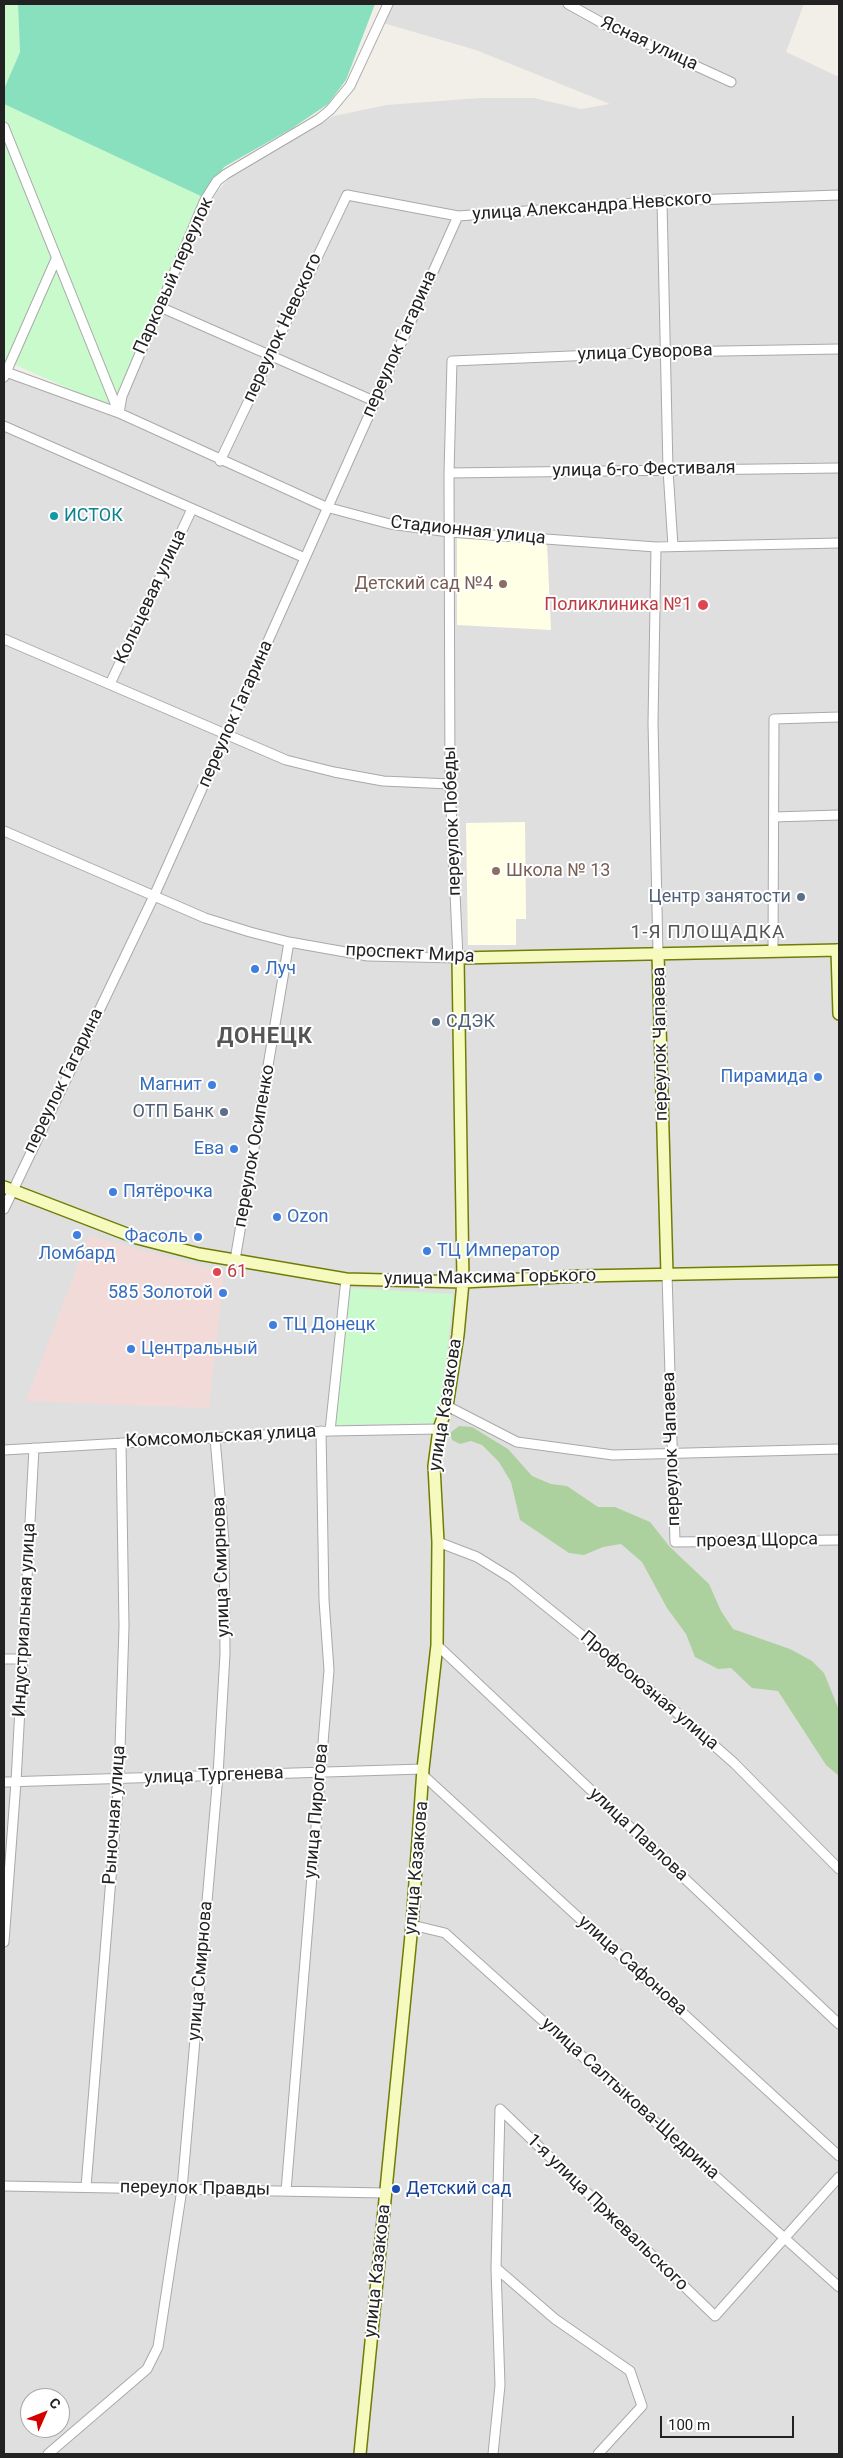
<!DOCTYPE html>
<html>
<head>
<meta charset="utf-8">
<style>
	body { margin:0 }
	#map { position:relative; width:843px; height:2458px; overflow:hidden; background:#f2efe9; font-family:Roboto,sans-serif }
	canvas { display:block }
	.frame { position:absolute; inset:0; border:5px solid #222; pointer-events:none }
	.north { position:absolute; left:20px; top:2388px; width:50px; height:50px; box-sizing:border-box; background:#fff; border:1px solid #a7a7a7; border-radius:50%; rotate:46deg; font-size:14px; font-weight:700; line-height:20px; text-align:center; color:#222 }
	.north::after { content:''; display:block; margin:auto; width:18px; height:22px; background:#d40000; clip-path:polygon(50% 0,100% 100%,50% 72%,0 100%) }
	.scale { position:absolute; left:660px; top:2416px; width:134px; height:22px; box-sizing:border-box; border:2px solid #222; border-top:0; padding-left:6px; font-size:15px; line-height:18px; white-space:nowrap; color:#222; -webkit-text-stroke:4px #fff; paint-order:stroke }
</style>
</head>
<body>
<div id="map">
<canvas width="843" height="2458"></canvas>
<div class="frame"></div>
<div class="north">С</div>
<div class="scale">100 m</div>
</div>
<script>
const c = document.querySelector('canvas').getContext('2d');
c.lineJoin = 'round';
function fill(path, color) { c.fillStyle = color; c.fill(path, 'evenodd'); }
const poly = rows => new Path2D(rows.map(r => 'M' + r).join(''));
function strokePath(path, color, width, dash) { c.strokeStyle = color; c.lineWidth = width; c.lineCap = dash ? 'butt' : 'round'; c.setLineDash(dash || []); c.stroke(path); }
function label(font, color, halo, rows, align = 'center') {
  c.font = font + ' Roboto,sans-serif'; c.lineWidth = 4; c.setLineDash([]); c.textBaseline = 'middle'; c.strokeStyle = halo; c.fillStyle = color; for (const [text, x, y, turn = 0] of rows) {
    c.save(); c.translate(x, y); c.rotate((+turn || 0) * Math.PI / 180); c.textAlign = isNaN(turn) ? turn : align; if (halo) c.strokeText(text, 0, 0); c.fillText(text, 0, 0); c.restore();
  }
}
fill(poly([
	[390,4,804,4,786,52,839,77,839,2454,4,2454,4,365,113,409,216,193,232,175,334,116,387,105,480,98,534,98,581,109,610,104,476,50,383,23],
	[30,2398,60,2398,60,2428,30,2428]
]), '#e0dfdf');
fill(poly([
	[89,1236,224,1272,209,1408,26,1401]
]), '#f2dad9');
fill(poly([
	[457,536,547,544,551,630,457,625],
	[525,822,526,919,516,919,516,945,468,945,466,823]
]), '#ffffe5');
fill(poly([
	[459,1426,472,1427,508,1449,532,1476,551,1484,567,1486,598,1507,615,1507,650,1522,670,1547,709,1584,721,1611,733,1629,790,1649,812,1661,824,1673,839,1710,839,1776,826,1765,778,1691,752,1688,731,1668,718,1669,695,1657,686,1634,667,1608,642,1562,621,1544,603,1547,584,1555,569,1553,520,1520,511,1482,499,1462,482,1445,471,1441,460,1444,452,1440,450,1433]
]), '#add19e');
fill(poly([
	[4,4,18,4,20,52,4,89],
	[4,104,205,198,111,407,4,360],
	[349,1288,453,1294,441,1414,434,1423,334,1425]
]), '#c8facc');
fill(poly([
	[18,4,375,4,346,80,328,104,291,129,224,167,205,198,4,104,4,89,20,52]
]), '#88e0be');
const street = poly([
	[568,4,604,24,731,82],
	[4,127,119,413],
	[662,201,668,470,673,546],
	[160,307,374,401],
	[6,372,119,413,326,507,390,524,449,532,656,547,839,543],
	[4,377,56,259],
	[119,413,122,396,205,200,217,181,226,174,319,119,330,110,350,86,388,4],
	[4,426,305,558],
	[220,461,347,195,458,216,662,201,839,195],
	[449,473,839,468],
	[656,547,653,723,658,954],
	[4,639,286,760,334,772,383,781,450,784],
	[110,684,192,509],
	[774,817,839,815],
	[4,831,205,918,250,932,289,942,368,956,458,958,450,784,449,473,452,361,665,352,839,349],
	[773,951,774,719,839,717],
	[4,1209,154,896,458,216],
	[235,1260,289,942],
	[667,1274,675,1542,839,1540],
	[447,1406,517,1442,613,1455,839,1449],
	[330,1431,346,1279],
	[4,1450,330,1431,439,1429],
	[438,1542,477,1557,511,1578,667,1704,734,1763,839,1869],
	[437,1645,839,2024],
	[4,1659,23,1659],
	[424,1776,839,2156],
	[4,1782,423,1769],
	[412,1925,445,1933,839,2287],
	[4,1942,16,1782,34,1448],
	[500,2109,715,2316,839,2177],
	[4,2186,385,2193],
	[86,2187,119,1779,124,1627,121,1443],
	[286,2191,329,1670,324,1600,321,1431],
	[496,2268,555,2319,630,2371,642,2406,598,2454],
	[48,2454,147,2369,158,2347,182,2189,218,1775,225,1654,224,1541,215,1438],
	[493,2454,500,2385,496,2268,500,2109]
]);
const secondary = poly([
	[837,950,839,1014],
	[658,954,667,1274],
	[4,1187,137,1238,199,1254,346,1279,463,1282,581,1276,839,1271],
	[360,2454,412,1925,423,1769,437,1645,438,1542,434,1466,439,1429,447,1406,458,1335,463,1282,458,958,839,950]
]);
strokePath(street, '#a9a9a9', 11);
strokePath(secondary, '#707d05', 14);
strokePath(street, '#fff', 9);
strokePath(secondary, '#f7fabf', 11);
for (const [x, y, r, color] of [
	[54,516,5,"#0f9aa8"],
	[503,584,5,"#8d6e63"],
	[703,605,6,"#e0444e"],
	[496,871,5,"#8d6e63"],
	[801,897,5,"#5c6f8a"],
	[255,969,5,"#3f7fe0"],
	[436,1022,5,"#5c6f8a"],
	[818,1077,5,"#3f7fe0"],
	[212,1085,5,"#3f7fe0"],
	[224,1112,5,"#5c6f8a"],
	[234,1149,5,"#3f7fe0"],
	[113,1192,5,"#3f7fe0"],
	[277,1217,5,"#3f7fe0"],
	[77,1235,5,"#3f7fe0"],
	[198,1237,5,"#3f7fe0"],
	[427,1251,5,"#3f7fe0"],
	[217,1272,5,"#e0444e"],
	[223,1293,5,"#3f7fe0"],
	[273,1325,5,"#3f7fe0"],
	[131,1349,5,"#3f7fe0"],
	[396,2189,5,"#1a4fb4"]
]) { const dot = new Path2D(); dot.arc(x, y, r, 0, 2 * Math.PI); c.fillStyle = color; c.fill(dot); strokePath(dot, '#fff', 2); }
label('18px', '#222', '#fff', [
	["Ясная улица",649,44,25],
	["улица Александра Невского",592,207,-4],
	["Парковый переулок",174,276,-66],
	["переулок Невского",283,328,-65],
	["переулок Гагарина",400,344,-66],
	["улица Суворова",645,353,-2],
	["улица 6-го Фестиваля",644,470,-1],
	["Стадионная улица",468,531,6],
	["Кольцевая улица",151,597,-65],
	["переулок Гагарина",236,714,-66],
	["переулок Победы",453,821,-92],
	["проспект Мира",410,954,3],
	["переулок Чапаева",661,1044,-91],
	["переулок Гагарина",64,1081,-64],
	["переулок Осипенко",255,1146,-80],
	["улица Максима Горького",490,1278,-1],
	["улица Казакова",446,1405,-81],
	["Комсомольская улица",221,1437,-3],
	["переулок Чапаева",672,1449,-92],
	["проезд Щорса",757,1541,-1],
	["улица Смирнова",222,1567,-92],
	["Индустриальная улица",25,1620,-87],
	["Профсоюзная улица",649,1691,40],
	["улица Тургенева",214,1776,-2],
	["улица Пирогова",317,1811,-85],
	["Рыночная улица",115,1815,-86],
	["улица Павлова",638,1835,43],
	["улица Казакова",417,1868,-85],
	["улица Сафонова",632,1966,42],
	["улица Смирнова",201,1971,-85],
	["улица Салтыкова-Щедрина",630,2099,42],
	["переулок Правды",195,2189,1],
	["1-я улица Пржевальского",607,2213,44],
	["улица Казакова",378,2271,-84]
]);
label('18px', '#0d838f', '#fff', [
	["ИСТОК",64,516]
], 'left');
label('18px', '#785e54', '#fff', [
	["Детский сад №4",493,584],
	["Школа № 13",506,871,"left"]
], 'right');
label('18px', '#be3a42', '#fff', [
	["Поликлиника №1",692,605],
	["61",227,1272,"left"]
], 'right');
label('18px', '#4e5e75', '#fff', [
	["Центр занятости",791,897],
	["СДЭК",446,1022,"left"],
	["ОТП Банк",214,1112]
], 'right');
label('18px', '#366cbe', '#fff', [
	["Луч",265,969],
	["Пирамида",808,1077,"right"],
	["Магнит",202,1085,"right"],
	["Ева",224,1149,"right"],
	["Пятёрочка",123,1192],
	["Ozon",287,1217],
	["Фасоль",188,1237,"right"],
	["ТЦ Император",437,1251],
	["Ломбард",77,1254,"center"],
	["585 Золотой",213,1293,"right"],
	["ТЦ Донецк",283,1325],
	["Центральный",141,1349]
], 'left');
label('18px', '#164399', '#fff', [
	["Детский сад",406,2189]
], 'left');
c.letterSpacing = '1px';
label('19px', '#555', '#fff', [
	["1-Я ПЛОЩАДКА",708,933]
]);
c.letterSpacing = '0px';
c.letterSpacing = '1px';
label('bold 22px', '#555', '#fff', [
	["ДОНЕЦК",265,1037]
]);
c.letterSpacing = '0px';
</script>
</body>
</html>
